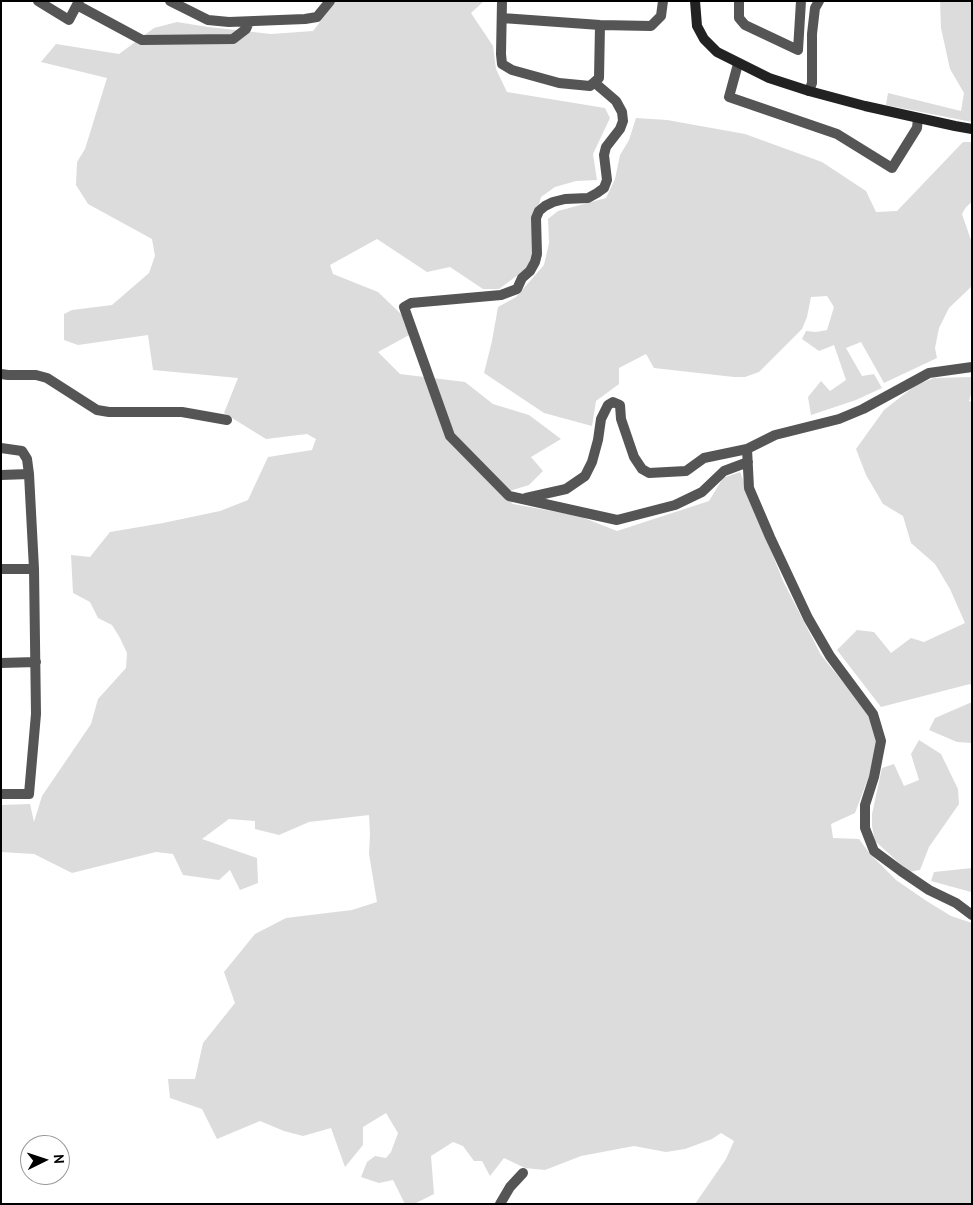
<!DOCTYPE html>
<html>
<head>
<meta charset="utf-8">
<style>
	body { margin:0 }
	#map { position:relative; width:973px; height:1205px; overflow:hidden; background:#fff; font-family:"PT Sans",sans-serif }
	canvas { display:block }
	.frame { position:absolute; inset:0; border:2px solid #000; pointer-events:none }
	.north { position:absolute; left:20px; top:1135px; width:50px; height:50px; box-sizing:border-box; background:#fff; border:1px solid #999; border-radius:50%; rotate:86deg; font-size:14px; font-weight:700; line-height:20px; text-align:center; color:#000 }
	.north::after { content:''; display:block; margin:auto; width:18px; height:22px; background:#000; clip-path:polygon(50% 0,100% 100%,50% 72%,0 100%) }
</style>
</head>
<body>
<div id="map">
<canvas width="973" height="1205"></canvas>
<div class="frame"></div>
<div class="north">N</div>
</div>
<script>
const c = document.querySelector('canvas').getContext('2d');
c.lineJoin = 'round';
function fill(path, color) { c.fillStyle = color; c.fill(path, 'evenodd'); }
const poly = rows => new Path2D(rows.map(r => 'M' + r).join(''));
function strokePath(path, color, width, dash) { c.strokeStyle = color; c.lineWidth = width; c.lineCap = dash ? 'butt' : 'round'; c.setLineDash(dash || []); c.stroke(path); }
fill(poly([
	[336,1,484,1,471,13,493,46,496,69,507,92,605,108,610,118,593,154,597,180,576,181,555,187,541,197,535,220,535,254,530,266,499,289,483,289,450,267,427,272,377,239,330,265,333,274,378,292,402,315,411,334,378,352,400,374,465,382,493,404,529,415,561,439,531,457,543,471,529,485,503,493,513,504,579,516,617,531,709,501,723,478,740,472,783,581,821,655,869,714,877,743,869,776,855,813,831,824,833,838,859,839,870,854,896,880,925,900,951,916,972,923,972,1204,695,1204,726,1159,734,1141,721,1133,712,1139,685,1149,666,1152,634,1146,581,1156,545,1170,525,1168,504,1158,490,1176,482,1161,474,1161,463,1146,453,1142,431,1156,434,1194,414,1204,405,1204,393,1180,379,1183,361,1177,367,1162,375,1156,386,1158,391,1152,398,1133,386,1113,363,1127,363,1145,345,1167,331,1128,303,1136,284,1131,260,1121,217,1139,202,1109,170,1098,168,1079,195,1079,203,1043,235,1003,224,972,255,934,286,918,352,910,377,902,369,854,370,834,369,815,309,822,279,835,255,829,255,821,229,819,202,839,257,858,258,883,240,890,230,870,219,880,183,875,173,854,156,852,72,873,34,854,1,852,1,805,30,804,34,822,42,796,91,724,98,699,126,668,127,653,120,638,112,625,98,618,90,602,73,593,71,555,90,557,110,532,163,523,220,511,248,500,268,457,312,450,316,439,307,434,266,439,224,413,238,378,153,370,148,335,78,345,64,340,64,314,72,310,112,305,149,273,155,256,152,239,88,204,76,185,77,162,85,149,107,78,41,62,56,44,119,54,154,28,177,22,208,27,271,34,313,31],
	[940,1,972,1,972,122,886,105,888,93,961,111,964,93,950,69,941,28],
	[636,118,667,120,745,134,822,162,866,191,876,212,897,211,963,142,972,142,972,202,966,207,962,214,972,243,972,286,949,308,939,328,935,348,937,358,884,383,861,342,846,348,862,376,874,374,882,388,856,400,811,415,808,397,821,381,830,391,846,380,834,345,819,351,802,339,806,331,816,332,827,330,834,307,827,296,811,297,807,317,802,329,759,372,745,377,734,377,654,368,646,354,619,368,619,384,596,401,592,426,544,413,484,373,492,341,498,307,516,297,544,265,549,243,548,219,558,211,606,198,615,179,620,155,629,140],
	[972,377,972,391,969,401,972,402,972,687,970,684,881,707,837,650,857,630,874,632,891,653,911,638,924,642,965,623,950,589,935,564,911,543,903,516,883,504,866,475,856,449,884,410,916,385,934,378],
	[972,702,972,743,957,742,929,730,935,718],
	[919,740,941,754,958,789,959,804,929,847,920,870,909,872,875,841,872,826,872,814,882,768,894,764,904,786,919,780,911,754],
	[972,868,972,893,971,892,931,881,934,872]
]), '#dcdcdc');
strokePath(poly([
	[38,1,69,20,79,1],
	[170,1,208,20,229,22,305,19,317,17,330,1],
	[502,1,501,54,502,64,512,70,559,83,590,86,599,78,600,25],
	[739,1,739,18,745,25,798,50,801,1],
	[77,5,142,40,233,39,246,29,249,22],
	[502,18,600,25,651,26,661,16,663,1],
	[738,64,729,97,837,134,892,168,917,128,918,118],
	[595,83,616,101,622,112,623,121,620,129,606,147,604,155,607,180,604,188,597,193,588,198,565,199,553,202,545,206,539,211,536,218,537,254,535,262,530,271,522,278,517,289,501,295,411,303,404,307,450,436,509,496,617,520,675,505,702,492,724,471,748,462],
	[809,91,812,83,812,34,815,8,819,1],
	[972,367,929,373,863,409,839,419,775,435,747,449,749,488,770,537,808,618,830,656,873,714,881,741,874,777,865,805,865,828,874,851,901,871,929,890,956,903,972,915],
	[1,374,8,375,36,375,47,378,97,410,109,412,182,412,227,420],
	[1,448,22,451,27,459,29,474,34,569,36,714,29,794,1,794],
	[1,475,29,474],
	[526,498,566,489,585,476,592,462,598,440,601,419,608,405,613,402,620,405,621,419,634,457,642,469,649,473,686,471,704,458,747,449],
	[1,569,34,569],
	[1,663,36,662],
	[500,1204,510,1187,523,1173]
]), '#555', 10);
strokePath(poly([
	[695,1,697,26,704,39,717,52,769,78,809,91,865,106,955,126,972,129]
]), '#222', 10);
</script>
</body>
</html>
